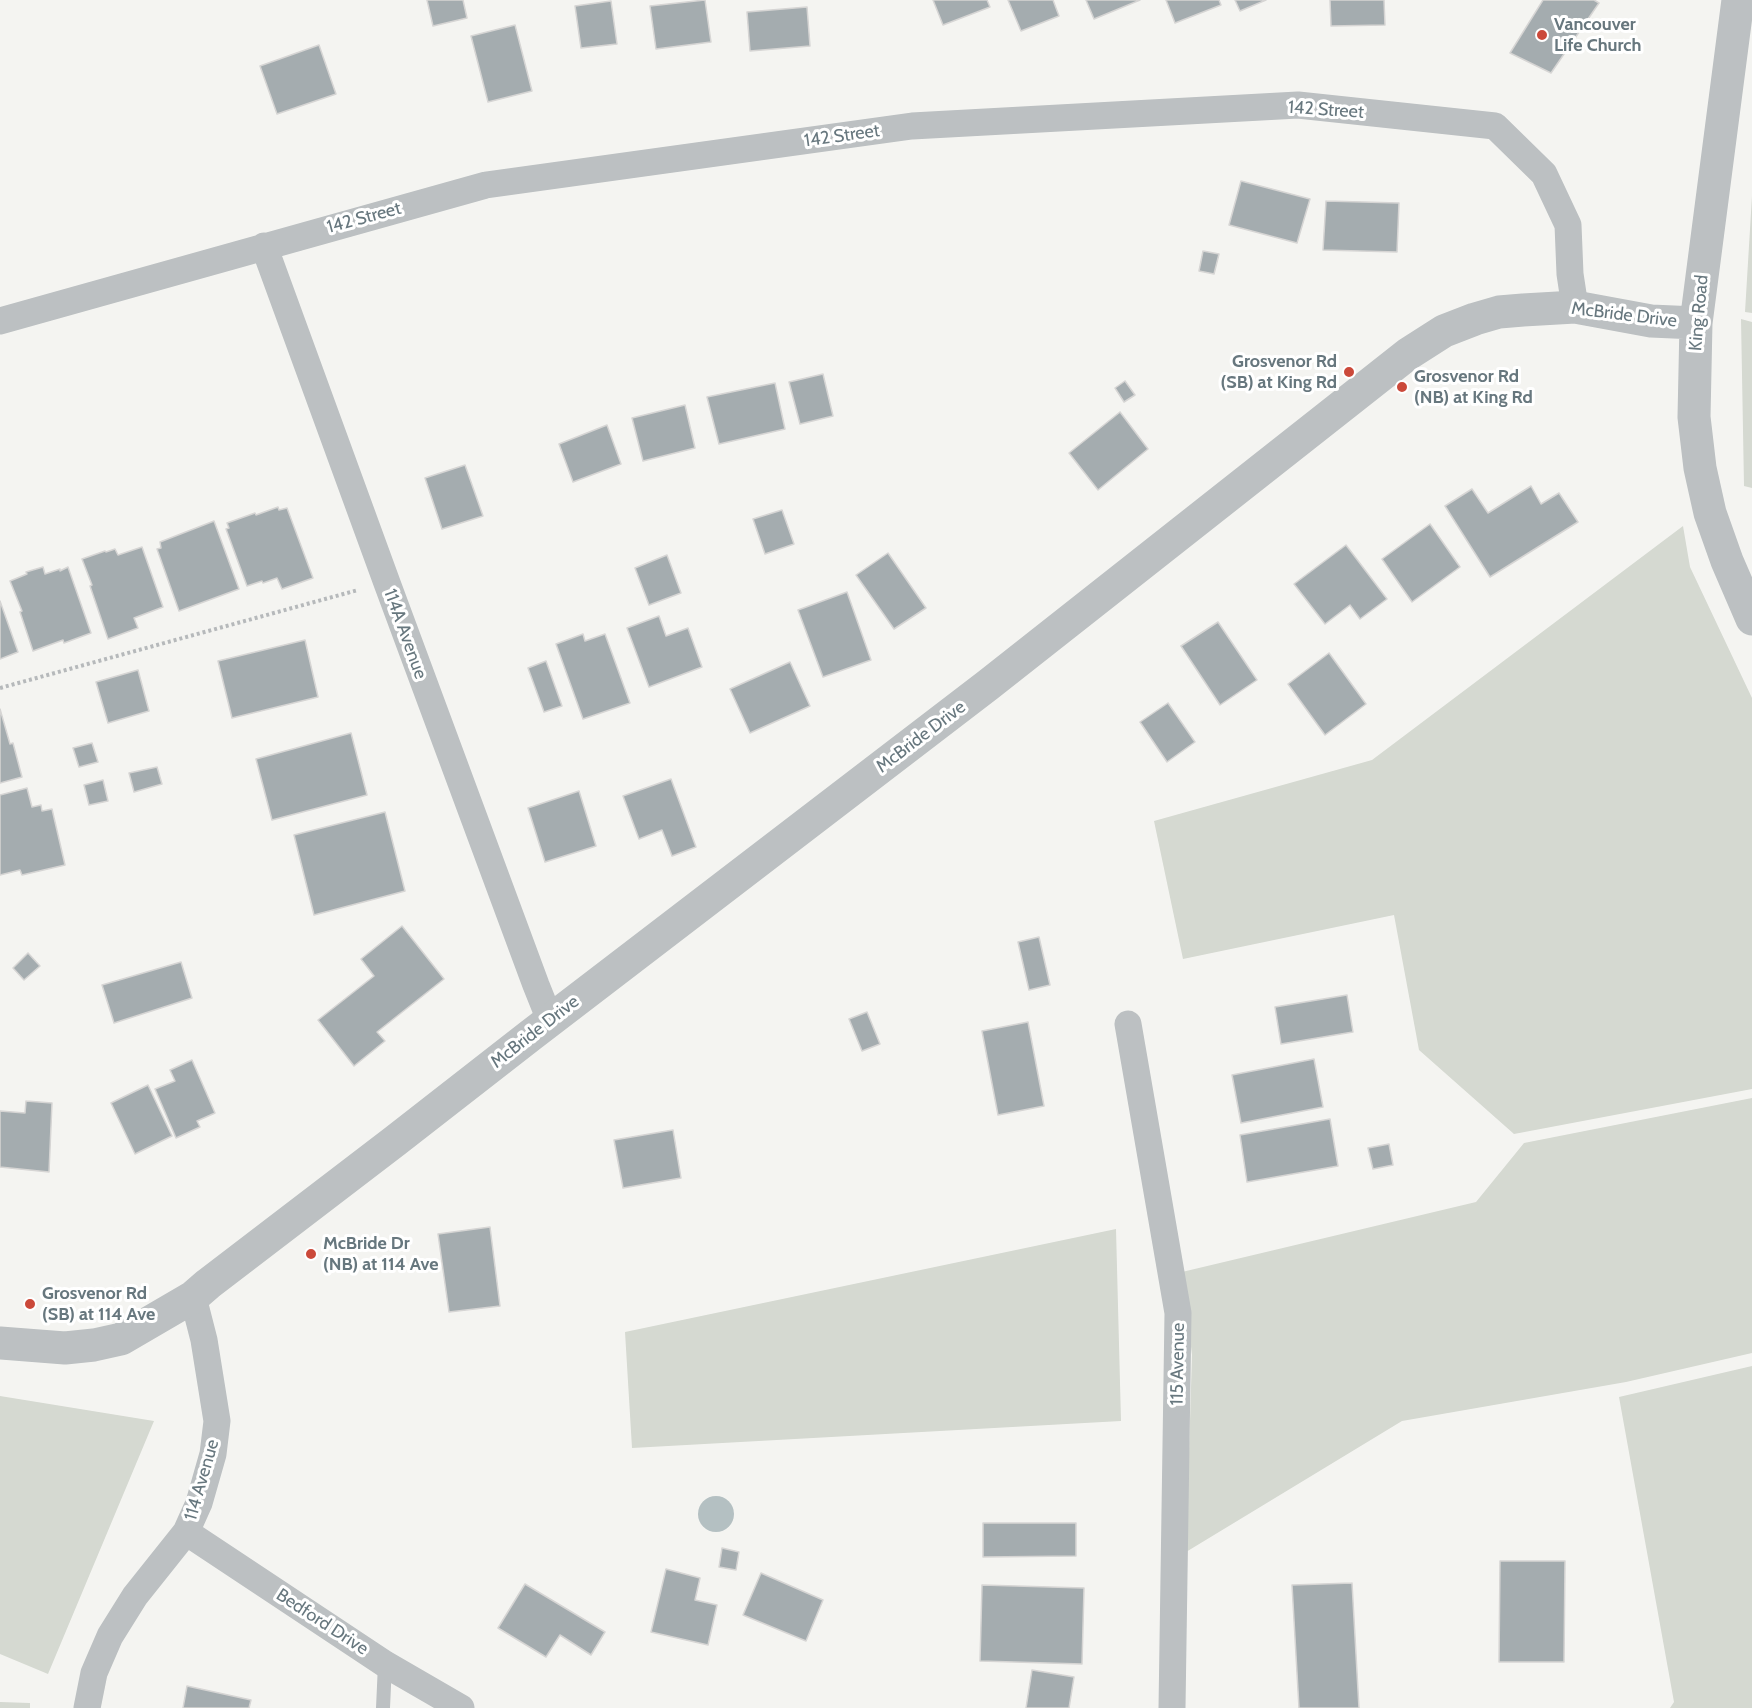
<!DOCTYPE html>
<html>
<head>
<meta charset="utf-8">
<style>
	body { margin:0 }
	canvas { display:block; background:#f4f4f1 }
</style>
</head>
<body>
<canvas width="1752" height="1708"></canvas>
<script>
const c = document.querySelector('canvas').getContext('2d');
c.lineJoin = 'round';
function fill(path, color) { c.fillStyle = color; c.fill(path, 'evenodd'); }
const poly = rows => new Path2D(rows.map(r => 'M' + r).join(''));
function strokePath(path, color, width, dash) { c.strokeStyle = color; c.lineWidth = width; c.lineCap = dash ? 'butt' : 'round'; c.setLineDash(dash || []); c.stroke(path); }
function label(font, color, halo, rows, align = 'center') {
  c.font = font + ' Cabin,sans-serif'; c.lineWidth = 6; c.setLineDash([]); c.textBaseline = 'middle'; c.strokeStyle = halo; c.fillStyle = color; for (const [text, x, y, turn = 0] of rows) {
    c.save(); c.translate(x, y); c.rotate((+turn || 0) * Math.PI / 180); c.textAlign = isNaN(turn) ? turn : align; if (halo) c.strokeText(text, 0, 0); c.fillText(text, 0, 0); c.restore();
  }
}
fill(poly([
	[1752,196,1752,313,1745,312],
	[1741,319,1752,322,1752,488,1744,486],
	[1683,526,1690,567,1752,698,1752,1089,1514,1134,1419,1050,1394,915,1183,959,1154,821,1372,760],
	[1752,1098,1752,1353,1626,1382,1402,1421,1186,1552,1192,1355,1182,1272,1476,1202,1524,1143],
	[1116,1229,1121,1421,632,1448,625,1332],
	[1752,1366,1752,1708,1670,1708,1674,1702,1619,1397],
	[0,1396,154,1421,48,1674,0,1654],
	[0,1702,30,1703,30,1708,0,1708]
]), '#d5d9d1');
fill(poly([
	'698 1514a18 18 0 1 1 36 0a18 18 0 1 1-36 0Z'
]), '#b4c0c2');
const building = poly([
	[427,0,463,0,467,18,433,26,427,0],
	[705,0,711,42,656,49,650,6,705,0],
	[933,0,987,0,990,7,943,25,933,0],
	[1008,0,1053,0,1059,16,1021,31,1008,0],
	[1086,0,1140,0,1094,19,1086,0],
	[1166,0,1219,0,1221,5,1175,23,1166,0],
	[1235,0,1266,0,1240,11,1235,0],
	[1330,0,1384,0,1385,25,1331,26,1330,0],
	[1543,0,1594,0,1599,3,1551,73,1510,53,1543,0],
	[611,1,617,44,581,48,575,6,611,1],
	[807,7,810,46,750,51,747,12,807,7],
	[515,25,532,91,488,102,471,36,515,25],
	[319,45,336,94,277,114,260,66,319,45],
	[1241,181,1310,199,1297,243,1229,225,1241,181],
	[1326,201,1399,203,1397,252,1323,250,1326,201],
	[1203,251,1219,254,1214,274,1199,271,1203,251],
	[823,374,833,416,800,424,789,382,823,374],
	[1125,381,1135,395,1124,402,1115,388,1125,381],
	[775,383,785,429,719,444,707,397,775,383],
	[685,405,695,448,643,461,632,418,685,405],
	[1120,412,1148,449,1098,490,1069,453,1120,412],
	[607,425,621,464,573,482,559,444,607,425],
	[465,465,483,516,442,529,425,478,465,465],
	[1531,486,1541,504,1559,493,1578,522,1490,577,1445,506,1472,489,1488,513,1531,486],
	[278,507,279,510,287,508,313,578,282,589,277,578,263,583,262,581,247,586,226,529,229,528,227,523,255,513,256,515,278,507],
	[782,510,794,544,765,554,753,519,782,510],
	[214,521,239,589,179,611,157,549,161,548,160,542,214,521],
	[1430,524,1460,567,1412,602,1382,559,1430,524],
	[1346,545,1387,599,1360,619,1350,605,1325,624,1294,584,1346,545],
	[142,547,163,607,134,618,138,628,108,639,90,586,92,585,82,559,105,551,106,552,115,549,118,555,142,547],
	[888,553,926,608,894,629,856,575,888,553],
	[667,555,681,593,649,605,635,568,667,555],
	[43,567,45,574,60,569,60,571,68,567,91,633,64,643,63,640,33,651,20,612,22,611,10,581,27,574,26,572,43,567],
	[847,592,871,660,823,677,798,610,847,592],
	[0,601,18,652,0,659,0,601],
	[659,616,666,636,688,628,702,667,649,687,627,628,659,616],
	[1218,622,1257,680,1220,705,1181,646,1218,622],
	[583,634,585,641,605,634,630,703,583,719,556,644,583,634],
	[305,640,318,697,232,718,218,661,305,640],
	[1329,653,1366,704,1325,735,1288,684,1329,653],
	[546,661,562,706,544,712,528,668,546,661],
	[790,662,810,706,750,733,730,689,790,662],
	[138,670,149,711,108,723,96,682,138,670],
	[1168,703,1195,742,1167,762,1140,722,1168,703],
	[0,709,10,744,13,743,22,777,0,783,0,709],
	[351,733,367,795,272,820,256,759,351,733],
	[92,743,98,762,79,767,73,748,92,743],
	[157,767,162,784,134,792,129,773,157,767],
	[671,779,696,847,672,856,662,830,639,839,623,796,671,779],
	[103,780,108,801,89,805,84,785,103,780],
	[27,788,32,807,41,805,42,811,52,809,65,865,22,875,20,870,0,875,0,795,27,788],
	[579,791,596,846,545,862,528,808,579,791],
	[385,812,405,891,314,915,294,835,385,812],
	[402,926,444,979,377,1032,385,1041,354,1066,318,1020,374,976,361,959,402,926],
	[1039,937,1050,985,1029,990,1018,942,1039,937],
	[28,953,40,966,24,980,13,968,28,953],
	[181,962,192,998,114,1023,102,985,181,962],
	[1347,995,1353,1032,1281,1044,1275,1007,1347,995],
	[867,1012,880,1044,862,1051,849,1019,867,1012],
	[1028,1022,1044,1106,998,1115,982,1031,1028,1022],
	[1314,1059,1323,1107,1241,1123,1232,1075,1314,1059],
	[192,1060,215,1113,197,1121,200,1127,176,1138,155,1089,175,1081,170,1070,192,1060],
	[148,1085,172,1136,135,1154,111,1103,148,1085],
	[26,1101,52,1103,49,1172,0,1167,0,1111,25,1113,26,1101],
	[1330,1119,1338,1166,1247,1182,1240,1135,1330,1119],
	[673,1130,681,1178,623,1188,614,1140,673,1130],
	[1389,1144,1393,1165,1373,1169,1368,1148,1389,1144],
	[490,1227,500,1306,449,1312,438,1234,490,1227],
	[983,1523,1076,1523,1076,1556,983,1557,983,1523],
	[722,1548,739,1552,736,1570,719,1567,722,1548],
	[1500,1561,1565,1561,1564,1662,1499,1662,1500,1561],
	[666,1569,700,1578,695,1600,717,1605,708,1645,651,1632,666,1569],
	[761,1573,823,1600,806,1641,743,1615,761,1573],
	[1352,1583,1359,1708,1299,1708,1292,1585,1352,1583],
	[525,1584,605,1632,591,1655,560,1635,546,1657,498,1628,525,1584],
	[982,1585,1084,1588,1082,1664,980,1661,982,1585],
	[1032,1670,1074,1677,1069,1708,1026,1708,1032,1670],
	[187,1686,251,1700,249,1708,183,1708,187,1686]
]);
fill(building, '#a4acaf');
strokePath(building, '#d6d5d4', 1.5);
strokePath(poly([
	[0,688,358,590]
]), '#b6b9bb', 4, [3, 3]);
strokePath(poly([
	[383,1708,385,1664]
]), '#bcc0c2', 14);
strokePath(poly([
	[264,246,387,583,536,985,550,1020],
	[0,321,486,185,912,126,1298,105,1495,126,1544,174,1568,225,1570,274,1575,307],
	[1128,1024,1178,1313,1172,1708],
	[186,1532,385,1664,461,1708],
	[87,1708,94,1673,110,1636,135,1596,186,1532,199,1503,213,1454,217,1421,204,1340,193,1297]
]), '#bcc0c2', 27);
strokePath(poly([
	[1738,0,1696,323,1694,417,1700,468,1710,513,1727,561,1752,619],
	[0,1343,65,1348,94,1345,121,1339,193,1297,208,1284,395,1141,531,1035,988,685,1408,354,1444,331,1475,319,1499,312,1523,310,1575,307,1651,321,1696,323]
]), '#bcc0c2', 33);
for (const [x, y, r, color] of [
	[1542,35,6,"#cb493a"],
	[1349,372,6,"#cb493a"],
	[1402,387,6,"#cb493a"],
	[311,1254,6,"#cb493a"],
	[30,1304,6,"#cb493a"]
]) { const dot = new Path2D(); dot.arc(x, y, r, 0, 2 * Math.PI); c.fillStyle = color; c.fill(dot); strokePath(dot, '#fff', 2); }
label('bold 18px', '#67777e', '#fff', [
	["Vancouver",1554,25],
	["Life Church",1554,46],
	["Grosvenor Rd",1337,362,"right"],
	["(SB) at King Rd",1337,383,"right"],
	["Grosvenor Rd",1414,377],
	["(NB) at King Rd",1414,398],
	["McBride Dr",323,1244],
	["(NB) at 114 Ave",323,1265],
	["Grosvenor Rd",42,1294],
	["(SB) at 114 Ave",42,1315]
], 'left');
label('18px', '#67777e', '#fff', [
	["142 Street",1326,110,4],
	["142 Street",842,136,-8],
	["142 Street",364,218,-15],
	["King Road",1699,313,-85],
	["McBride Drive",1624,315,7],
	["114A Avenue",405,634,70],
	["McBride Drive",921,737,-37],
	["McBride Drive",535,1032,-38],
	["115 Avenue",1178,1364,-89],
	["114 Avenue",202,1480,-74],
	["Bedford Drive",322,1622,33]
]);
</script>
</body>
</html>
